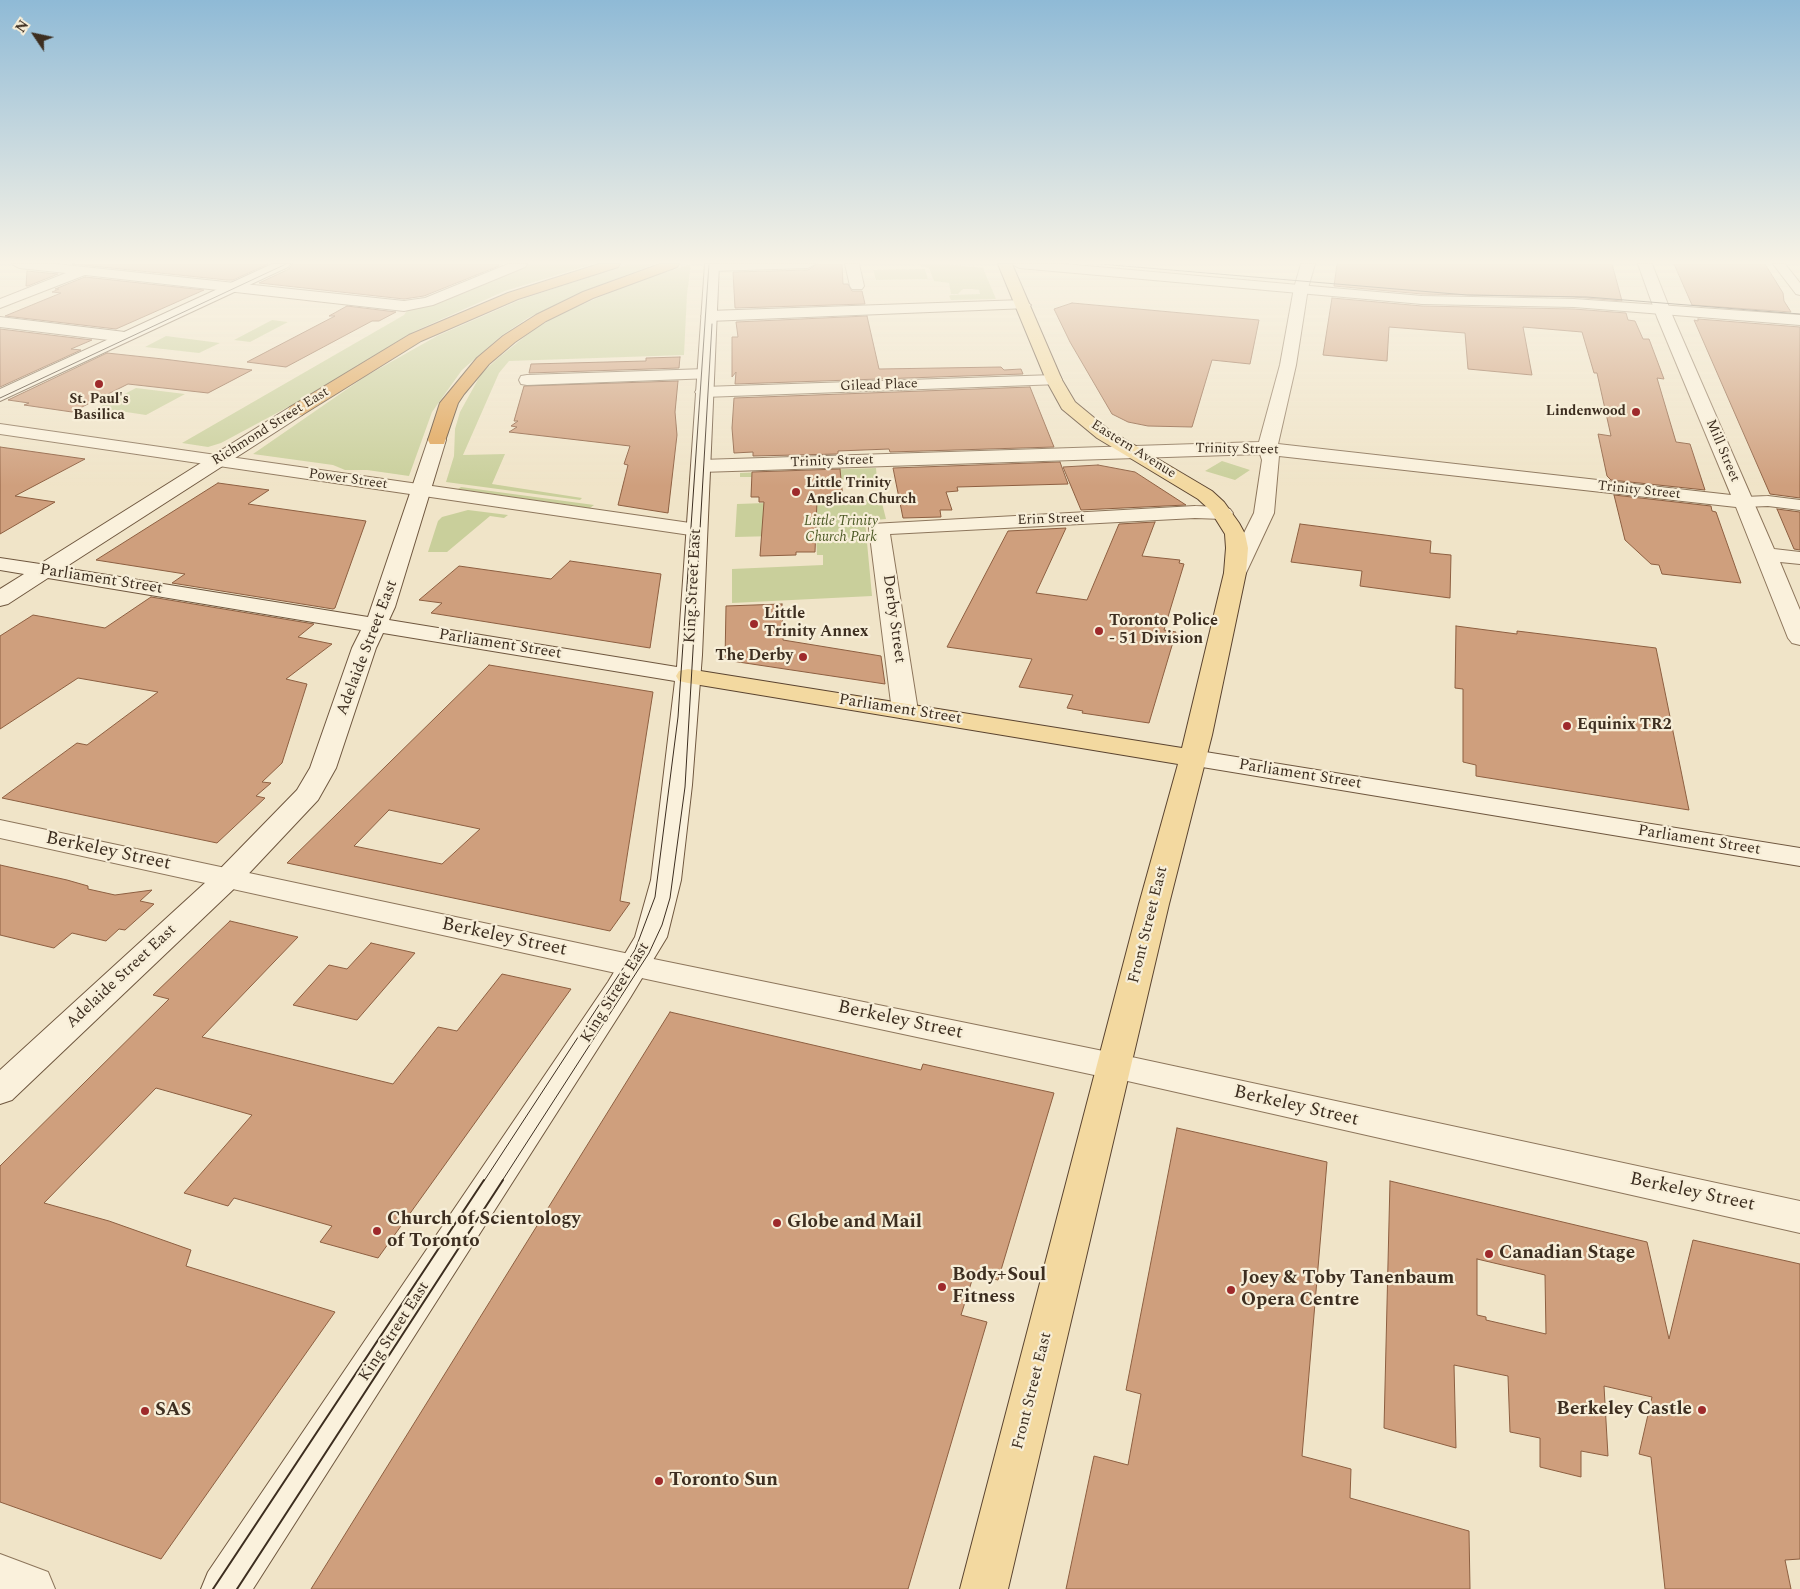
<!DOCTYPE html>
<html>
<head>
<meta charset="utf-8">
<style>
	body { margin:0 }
	#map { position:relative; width:1800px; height:1589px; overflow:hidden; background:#f0e4c8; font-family:Spectral,serif }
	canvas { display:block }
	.north { position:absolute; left:10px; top:10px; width:50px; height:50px; -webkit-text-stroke:4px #f7eed8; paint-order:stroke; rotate:304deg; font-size:14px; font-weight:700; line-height:20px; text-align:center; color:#3d2e20 }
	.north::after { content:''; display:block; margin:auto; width:18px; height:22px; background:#3d2e20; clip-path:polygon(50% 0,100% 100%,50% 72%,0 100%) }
</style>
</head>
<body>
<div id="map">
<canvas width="1800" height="1589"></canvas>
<div class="north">N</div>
</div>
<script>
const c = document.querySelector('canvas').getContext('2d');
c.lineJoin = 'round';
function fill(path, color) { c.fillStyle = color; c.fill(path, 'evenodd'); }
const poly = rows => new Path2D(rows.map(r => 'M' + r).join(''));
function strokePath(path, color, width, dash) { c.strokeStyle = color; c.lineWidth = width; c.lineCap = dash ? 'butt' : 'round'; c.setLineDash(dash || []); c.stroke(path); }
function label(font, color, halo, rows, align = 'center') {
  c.font = font + ' Spectral,serif'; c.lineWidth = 4.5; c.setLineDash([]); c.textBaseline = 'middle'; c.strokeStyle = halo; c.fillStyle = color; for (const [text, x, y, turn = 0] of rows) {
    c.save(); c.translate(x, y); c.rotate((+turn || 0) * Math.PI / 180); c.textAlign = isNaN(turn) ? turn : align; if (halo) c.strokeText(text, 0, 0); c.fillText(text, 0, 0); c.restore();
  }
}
fill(poly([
	[529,264,593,264,505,291,413,332,303,399,221,443,208,447,182,443,404,315,408,309,428,305],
	[628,264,655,264,585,291,528,318,501,336,462,370,432,412,409,476,367,470,345,470,333,465,253,454,366,376,437,336,522,299],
	[691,264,687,294,684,355,509,361,499,373,463,455,505,454,492,484,582,498,580,500,446,482,454,456,455,429,460,412,481,374,497,359,533,330,558,315,634,282],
	[914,264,948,264,983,268,996,299,951,300,949,296,951,295,980,294,979,290,973,289,963,289,958,294,951,294,949,283,934,281,929,268],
	[925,269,928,279,876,280,873,270],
	[272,320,288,322,250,342,234,340],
	[166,336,220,343,199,353,145,347],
	[136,388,185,394,146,415,113,410,102,416,86,414],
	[1222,461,1250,470,1235,480,1205,471],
	[876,468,877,479,762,482,761,477,740,477,740,473],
	[461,487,594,505,590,508,458,489],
	[881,499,886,519,865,521,872,596,732,603,732,569,823,565,823,555,817,555,816,535,735,537,737,504],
	[468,510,508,515,504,518,490,516,447,552,428,552,438,521,442,517]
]), '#c9cf9b');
const building = poly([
	[72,264,268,264,233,280,227,280,72,264],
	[292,264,499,264,499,266,424,296,404,299,259,283,289,269,292,264],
	[817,264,842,264,843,284,848,284,852,291,862,291,865,304,735,308,733,272,808,270,817,264],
	[1337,264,1612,264,1622,301,1574,297,1422,294,1334,286,1337,264],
	[1674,264,1765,264,1783,293,1784,301,1791,312,1692,305,1674,264],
	[27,271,58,274,28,286,26,286,27,271],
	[85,277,204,290,116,329,5,316,61,293,52,292,59,289,55,289,85,277],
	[1332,298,1422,306,1574,309,1626,313,1628,320,1635,321,1643,339,1649,339,1664,379,1657,378,1676,442,1690,444,1705,490,1611,480,1607,476,1598,434,1611,436,1597,373,1594,373,1582,332,1523,327,1532,375,1468,369,1465,333,1389,327,1387,361,1323,355,1332,298],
	[1072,303,1259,320,1250,364,1212,360,1192,427,1148,426,1128,422,1112,414,1070,342,1054,309,1072,303],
	[347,306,396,312,379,321,372,321,286,367,247,362,335,316,329,316,347,306],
	[867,316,879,369,1001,367,1004,370,1021,369,1023,374,735,384,736,372,732,377,732,337,738,337,736,322,867,316],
	[1698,319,1800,327,1800,498,1770,494,1694,320,1698,321,1698,319],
	[0,329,92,340,71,349,81,350,0,387,0,329],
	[107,353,163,359,252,370,208,393,128,384,72,412,24,405,29,403,8,400,107,353],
	[680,357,679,368,529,373,531,364,646,361,646,358,680,357],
	[678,381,675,412,677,435,668,513,618,505,628,465,624,464,630,446,509,432,517,427,511,426,518,421,514,421,524,386,678,381],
	[1030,387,1054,447,890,452,889,449,838,451,838,454,753,456,753,452,734,453,732,428,734,398,1030,387],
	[0,447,85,459,15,496,55,502,0,534,0,447],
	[1060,462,1068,484,957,487,958,491,946,492,952,510,940,510,941,517,903,518,893,468,1060,462],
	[1098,465,1135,472,1186,505,1081,510,1063,467,1098,465],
	[840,469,843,499,817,500,815,552,796,552,796,555,760,556,764,502,759,502,759,497,751,497,752,472,840,469],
	[218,483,269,490,248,504,366,521,335,608,333,609,172,583,185,574,96,560,218,483],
	[1614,495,1711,506,1712,511,1716,512,1741,583,1662,574,1659,565,1651,564,1625,540,1614,495],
	[1777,509,1800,512,1800,550,1794,549,1777,509],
	[1155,522,1142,556,1180,560,1179,563,1184,564,1164,630,1176,632,1149,723,1082,713,1083,711,1067,708,1073,695,1019,687,1032,659,947,647,1008,531,1066,528,1036,593,1087,600,1119,524,1155,522],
	[1300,524,1431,541,1430,553,1451,555,1450,598,1360,586,1362,571,1291,562,1300,524],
	[570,561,661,574,650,648,431,613,442,603,419,600,459,566,551,579,570,561],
	[151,597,314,624,298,637,332,644,286,679,307,684,282,763,262,782,271,783,256,796,265,798,217,843,2,798,77,743,87,745,158,692,78,678,0,729,0,636,33,615,105,628,151,597],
	[782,604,783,640,881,656,885,684,725,660,726,606,782,604],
	[1456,626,1517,634,1517,631,1656,648,1689,810,1476,776,1476,765,1463,762,1463,689,1455,688,1456,626],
	[489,665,653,692,620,901,630,903,610,931,287,863,489,665],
	[389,810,480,829,442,864,354,846,389,810],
	[0,865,67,880,88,886,88,889,115,895,152,890,140,901,154,904,125,930,119,929,106,941,72,933,54,948,0,935,0,865],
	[230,921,298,937,202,1037,393,1084,438,1027,457,1031,502,974,571,989,378,1258,320,1242,332,1226,234,1198,228,1206,184,1193,252,1115,156,1088,44,1203,109,1221,191,1250,186,1266,335,1312,161,1559,0,1502,0,1166,169,999,153,995,230,921],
	[371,943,415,953,357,1020,293,1005,329,965,347,969,371,943],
	[670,1012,921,1070,923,1064,1054,1093,998,1280,974,1274,961,1315,987,1322,908,1589,311,1589,670,1012],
	[1177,1128,1327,1162,1302,1456,1351,1469,1350,1498,1469,1531,1470,1589,1066,1589,1094,1456,1128,1465,1141,1394,1126,1390,1177,1128],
	[1390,1181,1647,1242,1669,1339,1693,1240,1800,1264,1800,1559,1785,1560,1791,1589,1665,1589,1651,1457,1639,1454,1652,1397,1604,1386,1608,1456,1581,1451,1581,1477,1540,1467,1540,1438,1510,1432,1508,1376,1454,1365,1456,1448,1384,1428,1390,1181],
	[1477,1259,1545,1275,1546,1334,1486,1320,1486,1317,1477,1315,1477,1259]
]);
fill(building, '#cf9f7d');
strokePath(building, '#8d5f41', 1);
const pedestrian = poly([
	[1773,264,1785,264,1800,283,1800,295,1796,294,1773,264],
	[1768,496,1800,500,1800,510,1768,506,1744,507,1738,506,1735,502,1738,498,1744,497,1768,496]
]);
const minor = poly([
	[12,264,56,264,404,301,425,298,508,264,527,264,525,267,433,305,404,311,85,275,0,308,0,299,66,273,19,268,12,264],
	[707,264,815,264,808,268,712,271,705,267,707,264],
	[845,264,859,264,864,286,862,289,852,289,850,286,845,264],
	[1301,264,1315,264,1308,288,1296,365,1278,444,1731,495,1657,317,1638,264,1652,264,1673,317,1774,549,1800,552,1800,564,1780,562,1800,610,1800,645,1792,643,1788,638,1736,507,1279,456,1274,513,1246,573,1243,578,1235,580,1227,578,1224,573,1254,513,1262,460,1260,454,701,472,694,470,691,466,694,462,701,460,1259,442,1280,365,1294,288,1301,264],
	[1023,300,1031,305,1028,308,709,321,701,316,709,311,1023,300],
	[0,317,125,332,133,337,125,342,0,327,0,317],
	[706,369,712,370,714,374,712,378,527,385,521,384,519,380,521,376,527,375,706,369],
	[1054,375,1060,376,1062,380,1060,384,704,397,698,396,695,392,698,388,704,387,1054,375],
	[0,424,697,524,704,526,707,530,704,534,697,536,0,434,0,424],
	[1195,506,1223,507,1230,509,1233,513,1230,517,1223,519,1195,518,890,534,918,711,914,716,905,719,896,716,892,711,869,528,872,524,1195,506],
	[0,820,634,955,645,958,650,966,645,974,634,977,0,838,0,820],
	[1113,1053,1800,1201,1800,1233,1101,1075,1096,1066,1101,1057,1113,1053],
	[0,1554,48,1572,55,1589,0,1589,0,1554]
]);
const tertiary = poly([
	[1012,264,1064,264,1422,296,1574,299,1800,315,1800,325,1574,307,1422,304,1019,268,1012,264],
	[634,955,1113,1053,1125,1057,1130,1066,1125,1075,1113,1079,623,974,618,966,623,958,634,955]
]);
const secondary = poly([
	[272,264,290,264,288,267,0,401,0,389,272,264],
	[705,264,719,264,702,655,692,785,681,880,667,937,630,998,253,1589,201,1589,208,1572,608,982,635,937,651,880,675,681,383,633,376,648,336,768,318,800,238,885,12,1100,0,1104,0,1070,218,871,297,790,310,768,352,648,361,630,48,578,8,604,0,606,0,589,24,574,0,570,0,558,40,564,290,407,296,406,302,407,305,411,302,415,64,568,368,617,428,440,430,436,437,434,444,436,446,440,395,607,389,620,677,667,705,264],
	[1193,750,1800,848,1800,866,1184,764,1180,758,1184,752,1193,750]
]);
const primary = poly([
	[998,264,1012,264,1062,380,1075,402,1109,430,1212,491,1224,502,1239,523,1245,534,1248,548,1246,573,1212,735,1169,904,1008,1589,960,1589,1139,904,1178,764,688,683,679,681,676,676,679,671,688,669,1182,748,1224,573,1226,548,1225,534,1210,510,1198,499,1097,438,1062,409,1046,380,998,264]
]);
const motorway = poly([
	[599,264,620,264,618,267,518,299,421,341,302,415,296,416,290,415,287,411,290,407,409,335,508,293,599,264],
	[660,264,679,264,677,267,593,298,546,321,515,342,489,364,464,394,458,403,444,444,430,444,428,440,440,403,477,358,503,336,536,315,583,292,660,264]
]);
strokePath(pedestrian, '#8d765c', 2);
strokePath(minor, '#8d765c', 2);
strokePath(tertiary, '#8d765c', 2);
strokePath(secondary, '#6f573f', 2);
strokePath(primary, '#5b4430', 2);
strokePath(motorway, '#5b4430', 2);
fill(pedestrian, '#faf1dc');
fill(minor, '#faf1dc');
fill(tertiary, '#faf1dc');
fill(secondary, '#faf1dc');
fill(primary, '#f3d9a0');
fill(motorway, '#e0a458');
strokePath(poly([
	[1100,264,1467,295,1587,297,1800,314],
	[0,398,286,264],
	[484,1181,635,950,655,897,678,717,709,264],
	[502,1181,649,953,662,925,670,898,685,787,712,324]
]), '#3d2e20', 1);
strokePath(poly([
	[213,1589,484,1180],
	[237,1589,503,1180]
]), '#3d2e20', 2);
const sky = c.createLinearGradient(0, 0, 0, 486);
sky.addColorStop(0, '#8fbad6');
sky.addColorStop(0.54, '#f8f3e6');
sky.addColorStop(1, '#f8f3e600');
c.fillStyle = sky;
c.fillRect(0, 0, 1800, 486);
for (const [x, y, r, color] of [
	[99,384,5,"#9e2a2b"],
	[1636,412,5,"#9e2a2b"],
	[796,492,5,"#9e2a2b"],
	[754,624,5,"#9e2a2b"],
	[1099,631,5,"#9e2a2b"],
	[803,657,5,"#9e2a2b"],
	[1567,726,5,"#9e2a2b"],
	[777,1223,5,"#9e2a2b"],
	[377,1231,5,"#9e2a2b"],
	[1489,1254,5,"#9e2a2b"],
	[942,1287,5,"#9e2a2b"],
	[1231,1290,5,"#9e2a2b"],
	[1702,1410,5,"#9e2a2b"],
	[145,1411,5,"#9e2a2b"],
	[659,1481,5,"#9e2a2b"]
]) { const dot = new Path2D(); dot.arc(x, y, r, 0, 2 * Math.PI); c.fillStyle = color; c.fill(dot); strokePath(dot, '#f7eed8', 2); }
label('14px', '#3d2e20', '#f7eed8', [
	["Gilead Place",879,386,-2],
	["Richmond Street East",271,427,-32],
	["Eastern Avenue",1133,450,32],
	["Trinity Street",1237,450,1],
	["Mill Street",1722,451,67],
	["Trinity Street",832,462,-2],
	["Power Street",348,480,8],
	["Trinity Street",1639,491,6],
	["Erin Street",1051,520,-2]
]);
label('bold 14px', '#3d2e20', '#f7eed8', [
	["St. Paul's",99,400],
	["Basilica",99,416],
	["Lindenwood",1626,412,"right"],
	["Little Trinity",806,484,"left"],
	["Anglican Church",806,500,"left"]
]);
label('italic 14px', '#4d5a26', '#f7eed8', [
	["Little Trinity",841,522],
	["Church Park",841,538]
]);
label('16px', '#3d2e20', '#f7eed8', [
	["Parliament Street",101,580,9],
	["King Street East",694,586,-87],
	["Derby Street",893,619,82],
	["Parliament Street",500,645,9],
	["Adelaide Street East",368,648,-69],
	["Parliament Street",900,710,9],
	["Parliament Street",1300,775,9],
	["Parliament Street",1699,841,9],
	["Front Street East",1149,925,-76],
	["Adelaide Street East",122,977,-43],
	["King Street East",616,993,-58],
	["King Street East",395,1332,-57],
	["Front Street East",1033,1391,-76]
]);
label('bold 16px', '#3d2e20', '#f7eed8', [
	["Little",764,615],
	["Trinity Annex",764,633],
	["Toronto Police",1109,622],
	["- 51 Division",1109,640],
	["The Derby",793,657,"right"],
	["Equinix TR2",1577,726]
], 'left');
label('19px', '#3d2e20', '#f7eed8', [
	["Berkeley Street",108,852,12],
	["Berkeley Street",504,938,12],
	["Berkeley Street",900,1021,12],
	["Berkeley Street",1296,1107,13],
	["Berkeley Street",1692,1193,12]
]);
label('bold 19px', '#3d2e20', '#f7eed8', [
	["Church of Scientology",387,1220],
	["of Toronto",387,1242],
	["Globe and Mail",787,1223],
	["Canadian Stage",1499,1254],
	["Body+Soul",952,1276],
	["Fitness",952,1298],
	["Joey & Toby Tanenbaum",1241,1279],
	["Opera Centre",1241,1301],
	["Berkeley Castle",1692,1410,"right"],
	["SAS",155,1411],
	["Toronto Sun",669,1481]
], 'left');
</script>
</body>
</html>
